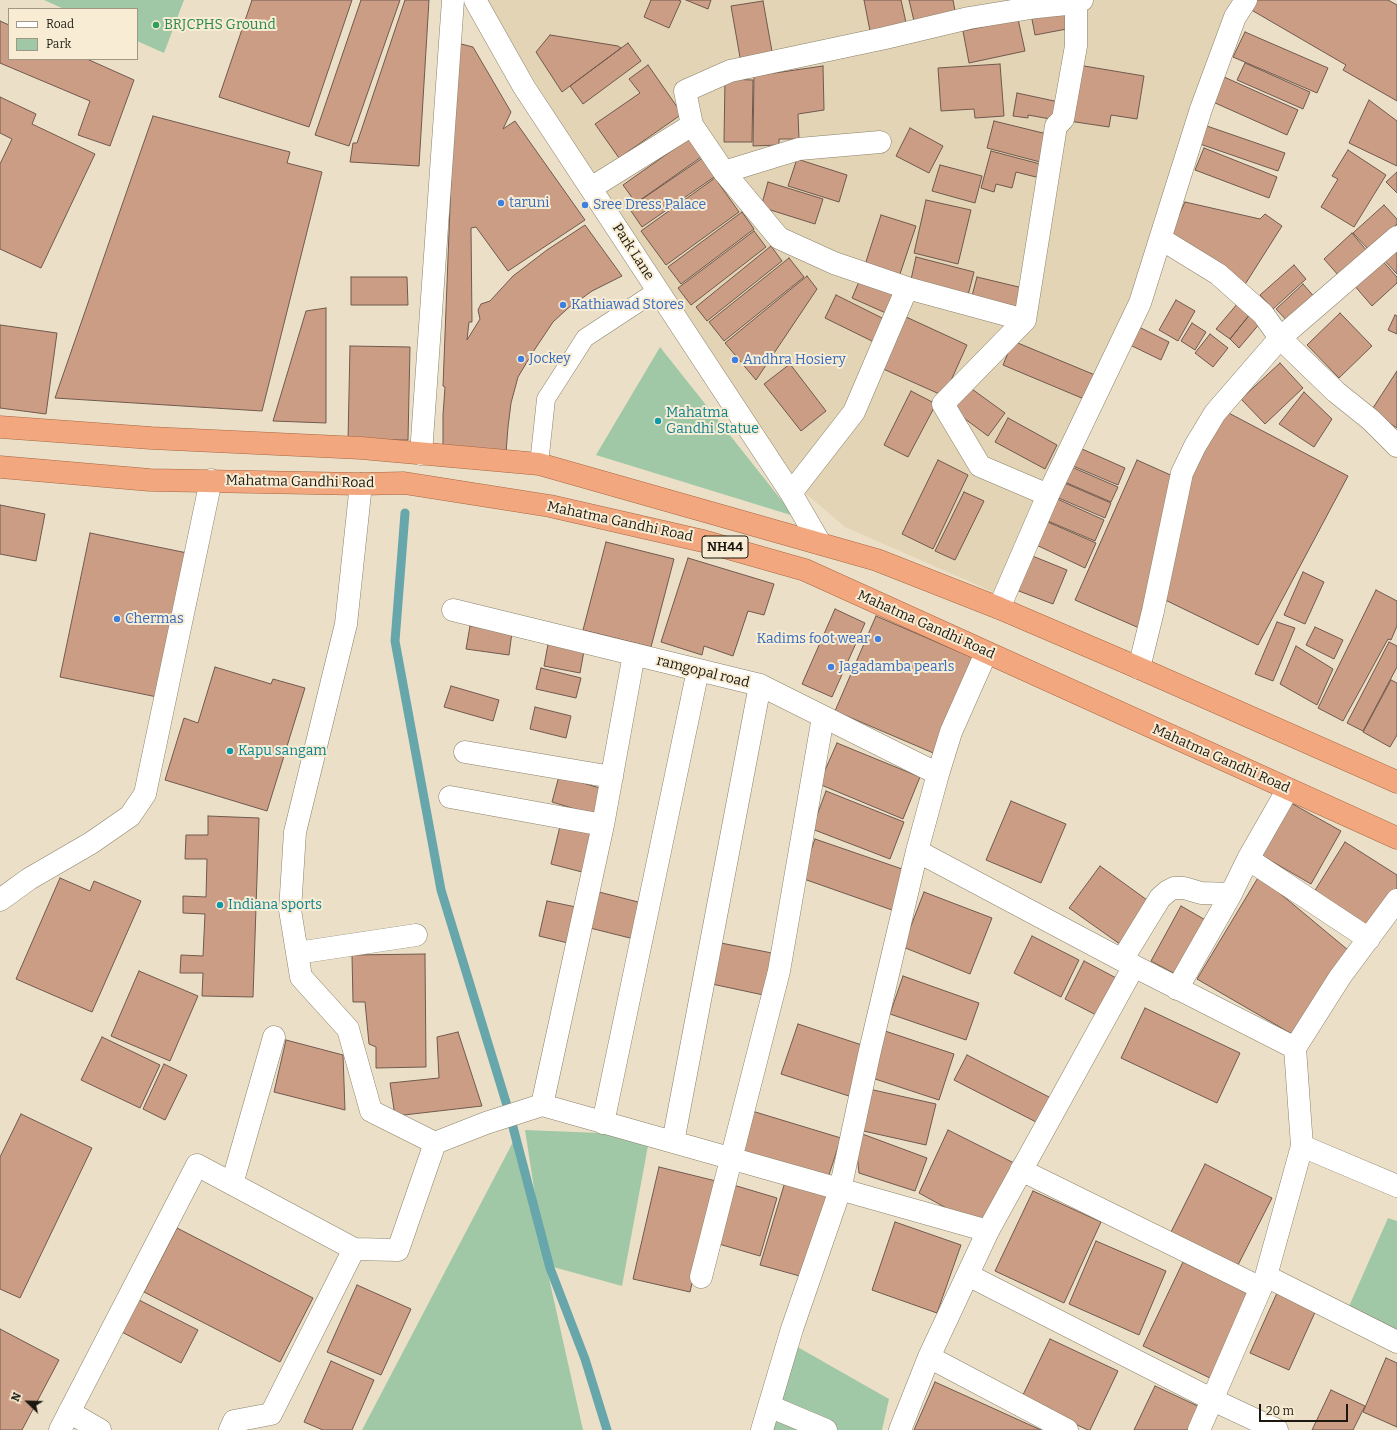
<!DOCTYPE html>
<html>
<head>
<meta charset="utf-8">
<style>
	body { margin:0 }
	#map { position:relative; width:1397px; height:1430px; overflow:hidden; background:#ebe0c7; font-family:Bitter,serif }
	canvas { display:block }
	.legend { position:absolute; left:8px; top:8px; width:130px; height:52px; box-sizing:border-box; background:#f8edd4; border:1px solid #a09885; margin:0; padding:5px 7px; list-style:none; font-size:12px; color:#1c180f }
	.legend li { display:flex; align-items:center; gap:8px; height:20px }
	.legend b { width:20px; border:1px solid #a09885 }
	.north { position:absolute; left:8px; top:1382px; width:40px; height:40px; -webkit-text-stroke:3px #f8edd4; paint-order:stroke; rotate:293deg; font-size:11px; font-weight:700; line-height:16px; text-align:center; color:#1c180f }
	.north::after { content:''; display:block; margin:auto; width:14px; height:18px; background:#1c180f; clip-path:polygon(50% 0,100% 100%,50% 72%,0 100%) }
	.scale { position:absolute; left:1259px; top:1404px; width:89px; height:18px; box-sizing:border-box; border:2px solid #1c180f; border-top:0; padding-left:5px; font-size:12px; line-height:14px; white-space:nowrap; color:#1c180f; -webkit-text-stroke:3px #f8edd4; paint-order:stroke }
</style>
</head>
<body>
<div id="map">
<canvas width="1397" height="1430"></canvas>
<ul class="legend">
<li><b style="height:5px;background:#fff"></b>Road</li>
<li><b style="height:11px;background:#a1c8a6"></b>Park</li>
</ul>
<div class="north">N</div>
<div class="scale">20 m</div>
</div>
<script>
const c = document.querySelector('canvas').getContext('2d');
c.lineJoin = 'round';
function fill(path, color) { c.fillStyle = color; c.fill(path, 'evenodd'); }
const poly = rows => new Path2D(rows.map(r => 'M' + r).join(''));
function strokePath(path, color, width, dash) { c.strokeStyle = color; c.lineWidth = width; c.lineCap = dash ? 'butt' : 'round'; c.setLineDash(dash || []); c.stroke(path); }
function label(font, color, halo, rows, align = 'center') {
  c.font = font + ' Bitter,serif'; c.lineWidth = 4; c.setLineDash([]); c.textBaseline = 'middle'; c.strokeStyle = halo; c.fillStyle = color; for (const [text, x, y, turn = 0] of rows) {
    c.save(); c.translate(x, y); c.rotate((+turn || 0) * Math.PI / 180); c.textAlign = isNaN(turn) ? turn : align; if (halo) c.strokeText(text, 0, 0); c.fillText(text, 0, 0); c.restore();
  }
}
fill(poly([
	[484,0,1243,0,1134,301,1000,595,845,527,799,488,619,216]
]), '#e2d4b4');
fill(poly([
	[44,0,184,0,164,53,137,41,137,9,64,9],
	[660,347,794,516,596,455],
	[525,1130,650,1135,622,1286,546,1265,583,1430,362,1430,513,1142,545,1259],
	[1388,1218,1397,1221,1397,1340,1346,1313],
	[787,1341,889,1399,882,1430,763,1430]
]), '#a1c8a6');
strokePath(poly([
	[405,513,395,641,441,890,509,1112,550,1268,585,1359,607,1430]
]), '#67a6ab', 9);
const building = poly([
	[252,0,352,0,309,127,219,97,252,0],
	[361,0,400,0,349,146,315,135,361,0],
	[405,0,429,0,419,166,350,162,353,143,357,143,405,0],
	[651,0,678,0,681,1,669,28,644,17,651,0],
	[686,0,711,0,708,9,686,0],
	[864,0,901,0,907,27,871,36,864,0],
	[909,0,953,0,956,16,915,25,909,0],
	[1253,0,1388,0,1397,5,1397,101,1343,70,1346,65,1248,8,1253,0],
	[763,1,773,57,741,63,731,6,763,1],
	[1068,7,1072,28,1035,35,1031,14,1068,7],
	[1018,19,1025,51,969,63,963,31,1018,19],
	[0,21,9,25,9,59,87,59,134,80,110,146,78,135,90,101,0,63,0,21],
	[1245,32,1328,68,1317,93,1233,57,1245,32],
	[550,35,618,46,621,48,562,92,536,52,550,35],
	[453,42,473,47,511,112,503,129,515,121,585,220,508,271,476,227,471,228,472,322,469,322,467,340,480,319,478,310,481,304,490,301,513,276,547,250,585,225,622,276,592,291,567,309,553,322,533,352,518,377,511,403,508,427,506,453,443,447,443,415,445,387,443,386,451,181,453,42],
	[628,43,641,61,583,104,570,86,628,43],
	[1245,63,1310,92,1303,109,1237,80,1245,63],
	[1000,64,1004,116,975,118,974,109,941,111,938,68,1000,64],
	[648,65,682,114,619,158,595,124,640,93,629,79,648,65],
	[1078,65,1144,76,1137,119,1111,115,1109,127,1069,121,1078,65],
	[823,66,824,110,798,114,799,139,779,139,779,145,753,146,754,76,823,66],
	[1224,77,1298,110,1287,135,1213,102,1224,77],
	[725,79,753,80,752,142,724,142,725,79],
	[1017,93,1059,102,1056,120,1028,115,1028,118,1013,116,1017,93],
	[0,97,36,114,32,124,95,154,41,268,0,249,0,164,12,139,0,133,0,97],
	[1369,100,1397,121,1397,166,1349,143,1369,100],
	[153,116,290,152,287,163,322,172,262,411,55,398,153,116],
	[994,121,1051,135,1044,163,987,148,994,121],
	[1204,125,1285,153,1278,171,1197,143,1204,125],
	[910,128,943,146,929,173,896,156,910,128],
	[691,137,704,155,636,203,623,185,691,137],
	[1204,148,1277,177,1269,198,1195,170,1204,148],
	[1348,150,1386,175,1354,227,1321,207,1338,179,1332,176,1348,150],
	[991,151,1044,165,1040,178,1016,172,1012,188,996,184,994,192,981,188,991,151],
	[704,157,717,175,642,227,629,208,704,157],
	[797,159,847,175,839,202,788,186,797,159],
	[940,165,982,176,975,203,932,191,940,165],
	[1397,172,1397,193,1386,182,1397,172],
	[715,178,739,212,666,265,641,231,715,178],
	[768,182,823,199,815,224,761,207,768,182],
	[926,200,971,210,958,264,914,253,926,200],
	[1185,202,1260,219,1265,214,1282,226,1244,286,1169,237,1185,202],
	[1384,205,1397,219,1397,224,1369,250,1353,233,1384,205],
	[742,212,754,229,681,284,668,267,742,212],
	[881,215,916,226,898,280,864,268,881,215],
	[754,231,766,247,691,305,678,288,754,231],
	[1352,233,1367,251,1339,276,1324,259,1352,233],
	[1397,244,1397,274,1382,258,1397,244],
	[771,246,782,261,707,321,696,307,771,246],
	[1378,256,1397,277,1397,283,1372,306,1353,284,1378,256],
	[916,257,974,272,967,299,910,284,916,257],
	[789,258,804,277,724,341,709,322,789,258],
	[1294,265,1306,279,1273,309,1260,295,1294,265],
	[807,276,817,289,756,380,725,343,807,276],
	[351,277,407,277,408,305,351,305,351,277],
	[861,277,898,293,888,314,852,298,861,277],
	[977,277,1027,289,1023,308,972,296,977,277],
	[1303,284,1317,300,1290,324,1276,309,1303,284],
	[836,295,888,321,876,343,825,318,836,295],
	[1176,300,1195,311,1178,341,1159,330,1176,300],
	[1238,303,1251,313,1230,339,1216,329,1238,303],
	[326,308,326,423,273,421,306,311,326,308],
	[1251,313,1261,322,1239,348,1230,339,1251,313],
	[1340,313,1372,346,1339,378,1307,345,1340,313],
	[1395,315,1397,316,1397,334,1388,330,1395,315],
	[904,316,967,345,944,396,881,368,904,316],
	[1192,323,1206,332,1195,350,1181,341,1192,323],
	[0,325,57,333,46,414,0,408,0,325],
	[1135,325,1169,342,1161,360,1126,343,1135,325],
	[1210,334,1228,348,1213,367,1195,353,1210,334],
	[1013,341,1095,375,1084,399,1003,365,1013,341],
	[350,346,410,347,408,440,348,440,350,346],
	[1280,363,1303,388,1265,424,1241,399,1280,363],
	[790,364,826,411,801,431,764,384,790,364],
	[1397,371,1397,428,1371,411,1397,371],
	[965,384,1005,413,988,436,949,407,965,384],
	[911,391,936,404,908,457,884,445,911,391],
	[1304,392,1332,419,1314,447,1279,424,1304,392],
	[1223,410,1348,476,1258,645,1157,596,1192,463,1223,410],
	[1008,418,1057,445,1045,469,995,442,1008,418],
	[1073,445,1125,468,1118,485,1066,463,1073,445],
	[938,460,968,475,933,549,902,534,938,460],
	[1137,460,1175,477,1146,631,1075,600,1137,460],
	[1067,465,1118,487,1111,502,1060,480,1067,465],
	[1060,481,1111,503,1105,518,1054,496,1060,481],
	[964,492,984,501,955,560,935,551,964,492],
	[1053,497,1104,520,1095,541,1043,519,1053,497],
	[0,505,45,514,36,561,0,554,0,505],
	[1041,519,1096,543,1085,568,1030,542,1041,519],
	[90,533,192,554,162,698,60,677,90,533],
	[606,542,674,559,651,647,583,630,606,542],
	[1025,553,1067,570,1053,604,1011,588,1025,553],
	[688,558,774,584,764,615,748,611,733,656,704,646,702,655,661,642,688,558],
	[1303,572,1324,582,1305,624,1284,615,1303,572],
	[1376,590,1397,601,1397,626,1391,640,1388,639,1343,721,1318,708,1376,590],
	[835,609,865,623,832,697,802,684,835,609],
	[876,616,978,660,938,755,835,711,876,616],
	[1277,622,1295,628,1273,681,1255,674,1277,622],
	[470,626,512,632,509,655,466,649,470,626],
	[1315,627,1343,640,1334,659,1306,645,1315,627],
	[1389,642,1397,646,1397,667,1363,731,1347,723,1389,642],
	[548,644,584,651,580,673,544,666,548,644],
	[1296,646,1333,669,1317,705,1280,684,1296,646],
	[215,667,271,684,273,679,305,688,267,811,165,780,184,718,198,723,215,667],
	[541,668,581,678,576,698,536,689,541,668],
	[1391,680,1397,683,1397,735,1390,747,1363,732,1391,680],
	[451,686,499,700,493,721,444,707,451,686],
	[535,707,571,716,566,738,530,729,535,707],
	[837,743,920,777,903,819,819,784,837,743],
	[559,776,603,789,595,815,552,802,559,776],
	[826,791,904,822,890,859,812,829,826,791],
	[1011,801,1066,824,1041,883,986,860,1011,801],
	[1291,803,1341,831,1311,884,1261,855,1291,803],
	[208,816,259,818,253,997,202,996,203,973,180,973,181,955,203,956,205,914,183,913,183,896,206,897,207,859,185,859,186,835,208,835,208,816],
	[561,822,593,829,582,872,551,864,561,822],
	[815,839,905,870,892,910,801,878,815,839],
	[1345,842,1397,875,1397,888,1372,928,1314,892,1345,842],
	[1100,866,1154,905,1124,947,1069,908,1100,866],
	[1259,876,1348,950,1297,1037,1197,979,1259,876],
	[60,878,90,891,94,881,141,901,92,1012,16,979,60,878],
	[599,892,642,903,634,939,590,928,599,892],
	[924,892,992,918,970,974,903,947,924,892],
	[547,901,576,907,568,943,539,936,547,901],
	[1181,906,1209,922,1179,976,1151,961,1181,906],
	[1032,936,1079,960,1061,997,1014,973,1032,936],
	[721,943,777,954,768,996,712,984,721,943],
	[425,954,426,1067,376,1068,376,1047,369,1044,365,1002,353,1002,352,955,425,954],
	[1084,961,1120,980,1100,1017,1065,999,1084,961],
	[139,971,198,996,170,1061,111,1036,139,971],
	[903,976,979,1003,966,1040,890,1014,903,976],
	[1145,1008,1240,1053,1217,1103,1121,1058,1145,1008],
	[798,1024,868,1047,852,1097,781,1074,798,1024],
	[882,1030,954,1054,939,1100,866,1076,882,1030],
	[458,1032,482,1106,395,1116,390,1083,439,1078,437,1037,458,1032],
	[102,1037,160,1065,140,1108,81,1080,102,1037],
	[286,1040,343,1055,345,1110,274,1092,286,1040],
	[967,1055,1051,1098,1038,1123,954,1080,967,1055],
	[164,1064,187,1075,165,1120,143,1109,164,1064],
	[869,1089,936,1104,926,1145,859,1130,869,1089],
	[752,1111,841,1138,827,1181,739,1155,752,1111],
	[21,1114,92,1148,20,1298,0,1289,0,1157,21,1114],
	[948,1130,1014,1163,981,1227,919,1193,948,1130],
	[857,1132,927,1158,915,1191,859,1173,856,1145,857,1132],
	[1205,1164,1272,1198,1238,1265,1171,1232,1205,1164],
	[659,1167,716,1181,690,1292,633,1279,659,1167],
	[785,1182,830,1195,807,1278,760,1265,785,1182],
	[730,1184,777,1198,760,1256,712,1242,730,1184],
	[1033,1191,1101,1222,1064,1303,995,1271,1033,1191],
	[895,1222,961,1245,937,1313,872,1290,895,1222],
	[177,1228,313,1298,280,1362,144,1292,177,1228],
	[1096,1241,1166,1271,1139,1335,1069,1304,1096,1241],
	[1183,1262,1249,1294,1210,1378,1143,1346,1183,1262],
	[357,1285,411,1309,381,1375,327,1352,357,1285],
	[1277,1293,1316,1310,1289,1370,1250,1353,1277,1293],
	[135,1298,198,1330,181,1363,118,1330,135,1298],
	[0,1329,59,1360,22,1430,0,1430,0,1329],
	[1050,1339,1118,1371,1090,1430,1088,1430,1021,1399,1050,1339],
	[1386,1358,1397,1363,1397,1427,1363,1412,1386,1358],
	[331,1361,374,1380,352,1430,323,1430,304,1422,331,1361],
	[935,1382,1041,1430,914,1430,935,1382],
	[1155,1386,1202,1408,1192,1430,1134,1430,1155,1386],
	[1331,1390,1365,1406,1353,1430,1312,1430,1331,1390]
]);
fill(building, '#cc9d85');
strokePath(building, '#70594e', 1);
const service = poly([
	[539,464,546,399,585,338,658,290]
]);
const minor = poly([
	[475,0,524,87,791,493,820,543],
	[724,172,799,149,880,142],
	[591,188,692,125],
	[1161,239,1218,274,1263,314,1280,338,1336,392,1371,420,1397,446],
	[1025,320,907,288,834,263,779,238,724,172,692,125,685,91,730,71,885,38,969,18,1037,7,1076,3,1082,0],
	[421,454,453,0],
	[361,484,346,624,295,832,290,910,301,977,348,1029,371,1111,435,1143],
	[791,493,854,412,907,288],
	[1048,495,980,466,943,404,1025,320,1056,126,1063,119,1076,46,1076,3],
	[999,608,1048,495,1140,303,1201,109,1235,17,1246,0],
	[453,610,760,685,938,774],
	[1139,668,1153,611,1182,473,1195,446,1215,413,1280,338,1397,237],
	[465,752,612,777],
	[450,797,603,825],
	[917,851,1122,960,1295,1048],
	[1248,859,1369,939],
	[0,900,29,879,91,843,130,816,145,794,211,480],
	[297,953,416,935],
	[1122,960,1160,898,1168,891,1174,888,1184,888,1201,893,1231,894],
	[1177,989,1231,894,1248,859,1288,789],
	[542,1105,988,1231],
	[603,1123,698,670],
	[673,1142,760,685],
	[1302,1146,1397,1186],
	[1021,1170,1261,1288],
	[232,1184,274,1037],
	[968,1275,1213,1400,1277,1430],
	[1266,1276,1397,1342],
	[701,1277,779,971,823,717],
	[929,1357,1067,1430],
	[769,1406,826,1430],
	[69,1412,100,1430],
	[60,1430,197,1165,354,1249],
	[230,1430,234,1421,271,1414,354,1249,398,1250,435,1143,486,1123,542,1105,603,825,634,654],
	[762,1430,792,1329,840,1190,869,1055,917,851,938,774,951,732,986,653],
	[900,1430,929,1357,988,1231,1134,966],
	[1199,1430,1266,1276,1302,1146,1295,1048,1340,977,1397,900]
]);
const trunk = poly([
	[0,427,151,438,361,448,539,464,877,560,999,608,1139,668,1397,782],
	[0,467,150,480,361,484,404,483,550,506,703,541,805,570,1397,838]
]);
strokePath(service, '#8b816a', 19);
strokePath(minor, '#8b816a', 23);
strokePath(trunk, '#a56743', 23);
strokePath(service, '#fff', 18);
strokePath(minor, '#fff', 22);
strokePath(trunk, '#f2a77f', 22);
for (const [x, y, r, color] of [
	[156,25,4,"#2e9e5b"],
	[501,203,4,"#3f7fe0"],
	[585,205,4,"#3f7fe0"],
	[563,305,4,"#3f7fe0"],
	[521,359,4,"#3f7fe0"],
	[735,360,4,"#3f7fe0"],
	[658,421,4,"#0f9aa8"],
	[117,619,4,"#3f7fe0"],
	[878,639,4,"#3f7fe0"],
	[831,667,4,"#3f7fe0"],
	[230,751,4,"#0f9aa8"],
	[220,905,4,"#0f9aa8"]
]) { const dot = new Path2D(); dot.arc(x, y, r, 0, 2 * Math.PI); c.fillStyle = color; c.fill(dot); strokePath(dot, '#f8edd4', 1.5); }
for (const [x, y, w] of [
	[725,547,46]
]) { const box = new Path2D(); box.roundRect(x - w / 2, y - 11, w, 22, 3); c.fillStyle = '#f8edd4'; c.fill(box); strokePath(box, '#1c180f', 1); }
label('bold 13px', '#1c180f', null, [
	["NH44",725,547]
]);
label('14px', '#27864d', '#f8edd4', [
	["BRJCPHS Ground",164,25]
], 'left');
label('14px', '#366cbe', '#f8edd4', [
	["taruni",509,203],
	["Sree Dress Palace",593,205],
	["Kathiawad Stores",571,305],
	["Jockey",529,359],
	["Andhra Hosiery",743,360],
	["Chermas",125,619],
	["Kadims foot wear",870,639,"right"],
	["Jagadamba pearls",839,667]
], 'left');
label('14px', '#1c180f', '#f8edd4', [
	["Park Lane",633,252,57],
	["Mahatma Gandhi Road",300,482,1],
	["Mahatma Gandhi Road",620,522,12],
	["Mahatma Gandhi Road",926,625,24],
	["ramgopal road",703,672,14],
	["Mahatma Gandhi Road",1221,759,24]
]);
label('14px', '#0d838f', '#f8edd4', [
	["Mahatma",666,413],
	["Gandhi Statue",666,429],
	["Kapu sangam",238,751],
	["Indiana sports",228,905]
], 'left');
</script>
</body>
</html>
